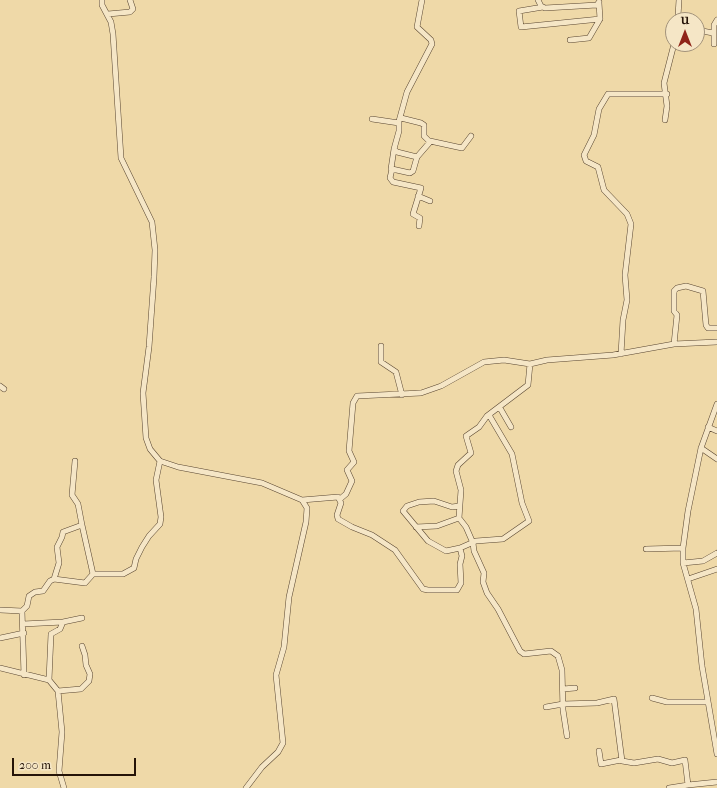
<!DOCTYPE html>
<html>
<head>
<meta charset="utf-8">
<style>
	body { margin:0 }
	#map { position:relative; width:717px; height:788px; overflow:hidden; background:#efd9a8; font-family:"IM FELL French Canon",serif }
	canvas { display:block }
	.north { position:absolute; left:665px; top:12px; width:40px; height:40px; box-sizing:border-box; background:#f5e6c6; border:1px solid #a2927a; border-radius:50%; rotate:0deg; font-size:11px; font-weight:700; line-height:16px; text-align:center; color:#251408 }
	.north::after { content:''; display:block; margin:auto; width:14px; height:18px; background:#8f2418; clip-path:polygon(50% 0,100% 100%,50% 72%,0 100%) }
	.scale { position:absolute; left:12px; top:758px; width:124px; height:18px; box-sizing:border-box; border:2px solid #251408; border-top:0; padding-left:5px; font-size:12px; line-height:14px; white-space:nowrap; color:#251408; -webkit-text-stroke:3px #f5e6c6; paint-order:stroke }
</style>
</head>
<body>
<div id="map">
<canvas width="717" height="788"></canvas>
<div class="north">U</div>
<div class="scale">200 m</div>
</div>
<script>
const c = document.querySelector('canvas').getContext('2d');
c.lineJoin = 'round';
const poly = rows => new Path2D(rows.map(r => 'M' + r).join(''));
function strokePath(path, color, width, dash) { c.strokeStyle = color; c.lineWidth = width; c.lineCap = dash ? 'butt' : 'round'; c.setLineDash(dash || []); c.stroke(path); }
const minor = poly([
	[102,0,102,5,111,22,113,34,121,158,152,222,155,250,154,277,149,347,143,393,146,438,150,449,160,461,178,467,262,483,302,500,307,508,306,522,289,597,284,647,276,675,283,743,278,752,262,767,246,788],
	[538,0,541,6,545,8,597,5,599,2],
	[543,7,519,11,521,27,600,19,599,3],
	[108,14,130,12,133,9,130,0],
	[678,16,679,0],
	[697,30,713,33],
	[570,40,589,38,600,19],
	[714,44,714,25,717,20],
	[401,118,421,123,424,125,424,136,430,142,417,157,397,152,394,149,399,131,399,121,407,92,432,44,431,40,417,27,422,0],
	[372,119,399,123],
	[665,120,667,106,664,83,674,44],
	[430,141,462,148,471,136],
	[417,157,413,171,410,173,392,169,390,178,393,182,421,188,413,214,420,218,419,226],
	[391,169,394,149],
	[418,196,430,201],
	[674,344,677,315,674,311,674,291,677,288,686,286,703,291,706,325,708,328,717,328],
	[381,346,381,362,396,372,402,395],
	[621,354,623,320,627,300,625,275,631,224,627,214,604,190,598,167,586,161,584,155,594,135,599,109,608,94,667,94],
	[530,364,528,385,487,416,479,427,466,436,471,453,458,465,456,471,461,490,459,518,466,527,473,543,474,551,484,573,483,582,487,593,498,609,520,651,524,654,551,651,558,656,562,670,563,710,567,736],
	[0,386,4,389],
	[717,404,701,448,688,511,683,548,683,563,696,609,702,666,717,754],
	[500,408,511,427],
	[708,427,717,431],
	[701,448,717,459],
	[340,499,346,494,352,481,347,470,354,462,349,451,353,403,357,396,421,393,441,386,484,362,504,360,530,364,547,360,613,355,674,344,717,342],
	[302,500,338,497,341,503,337,515,338,519,352,527,372,535,395,550,423,589,428,590,457,590,461,583,460,564,462,556,460,548,476,541,503,539,529,521,522,503,512,454,489,415],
	[459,506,452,507,434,501,419,502,407,506,403,511,428,541,446,551,460,548],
	[82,525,93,574],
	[416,527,437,526,459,518],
	[646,549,683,548],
	[683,563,703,561,717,553],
	[54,579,85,583,93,574,123,574,134,568,136,559,142,547,149,536,160,524,161,517,156,480,160,461],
	[688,579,717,569],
	[0,610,22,611],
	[23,624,63,622],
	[0,638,24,633],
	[0,668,49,680,58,691,62,732,59,771,64,788],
	[24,675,22,611,27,606,29,596,35,592,43,591,50,581,54,579,59,563,57,547,62,537,63,532,82,525,78,504,72,495,75,461],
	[49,680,51,634,60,629,63,622,82,618],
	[563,689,575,688],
	[58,691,81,689,89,681,90,674,86,665,85,655,82,646],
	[652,698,667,702,708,702],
	[546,707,563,704,597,703,614,699,622,761,634,763,658,759,672,763,685,760,688,785,717,782],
	[599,751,601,764,621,760],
	[669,788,688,785]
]);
strokePath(minor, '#584530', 6);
strokePath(minor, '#f5e6c6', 5);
</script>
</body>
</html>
